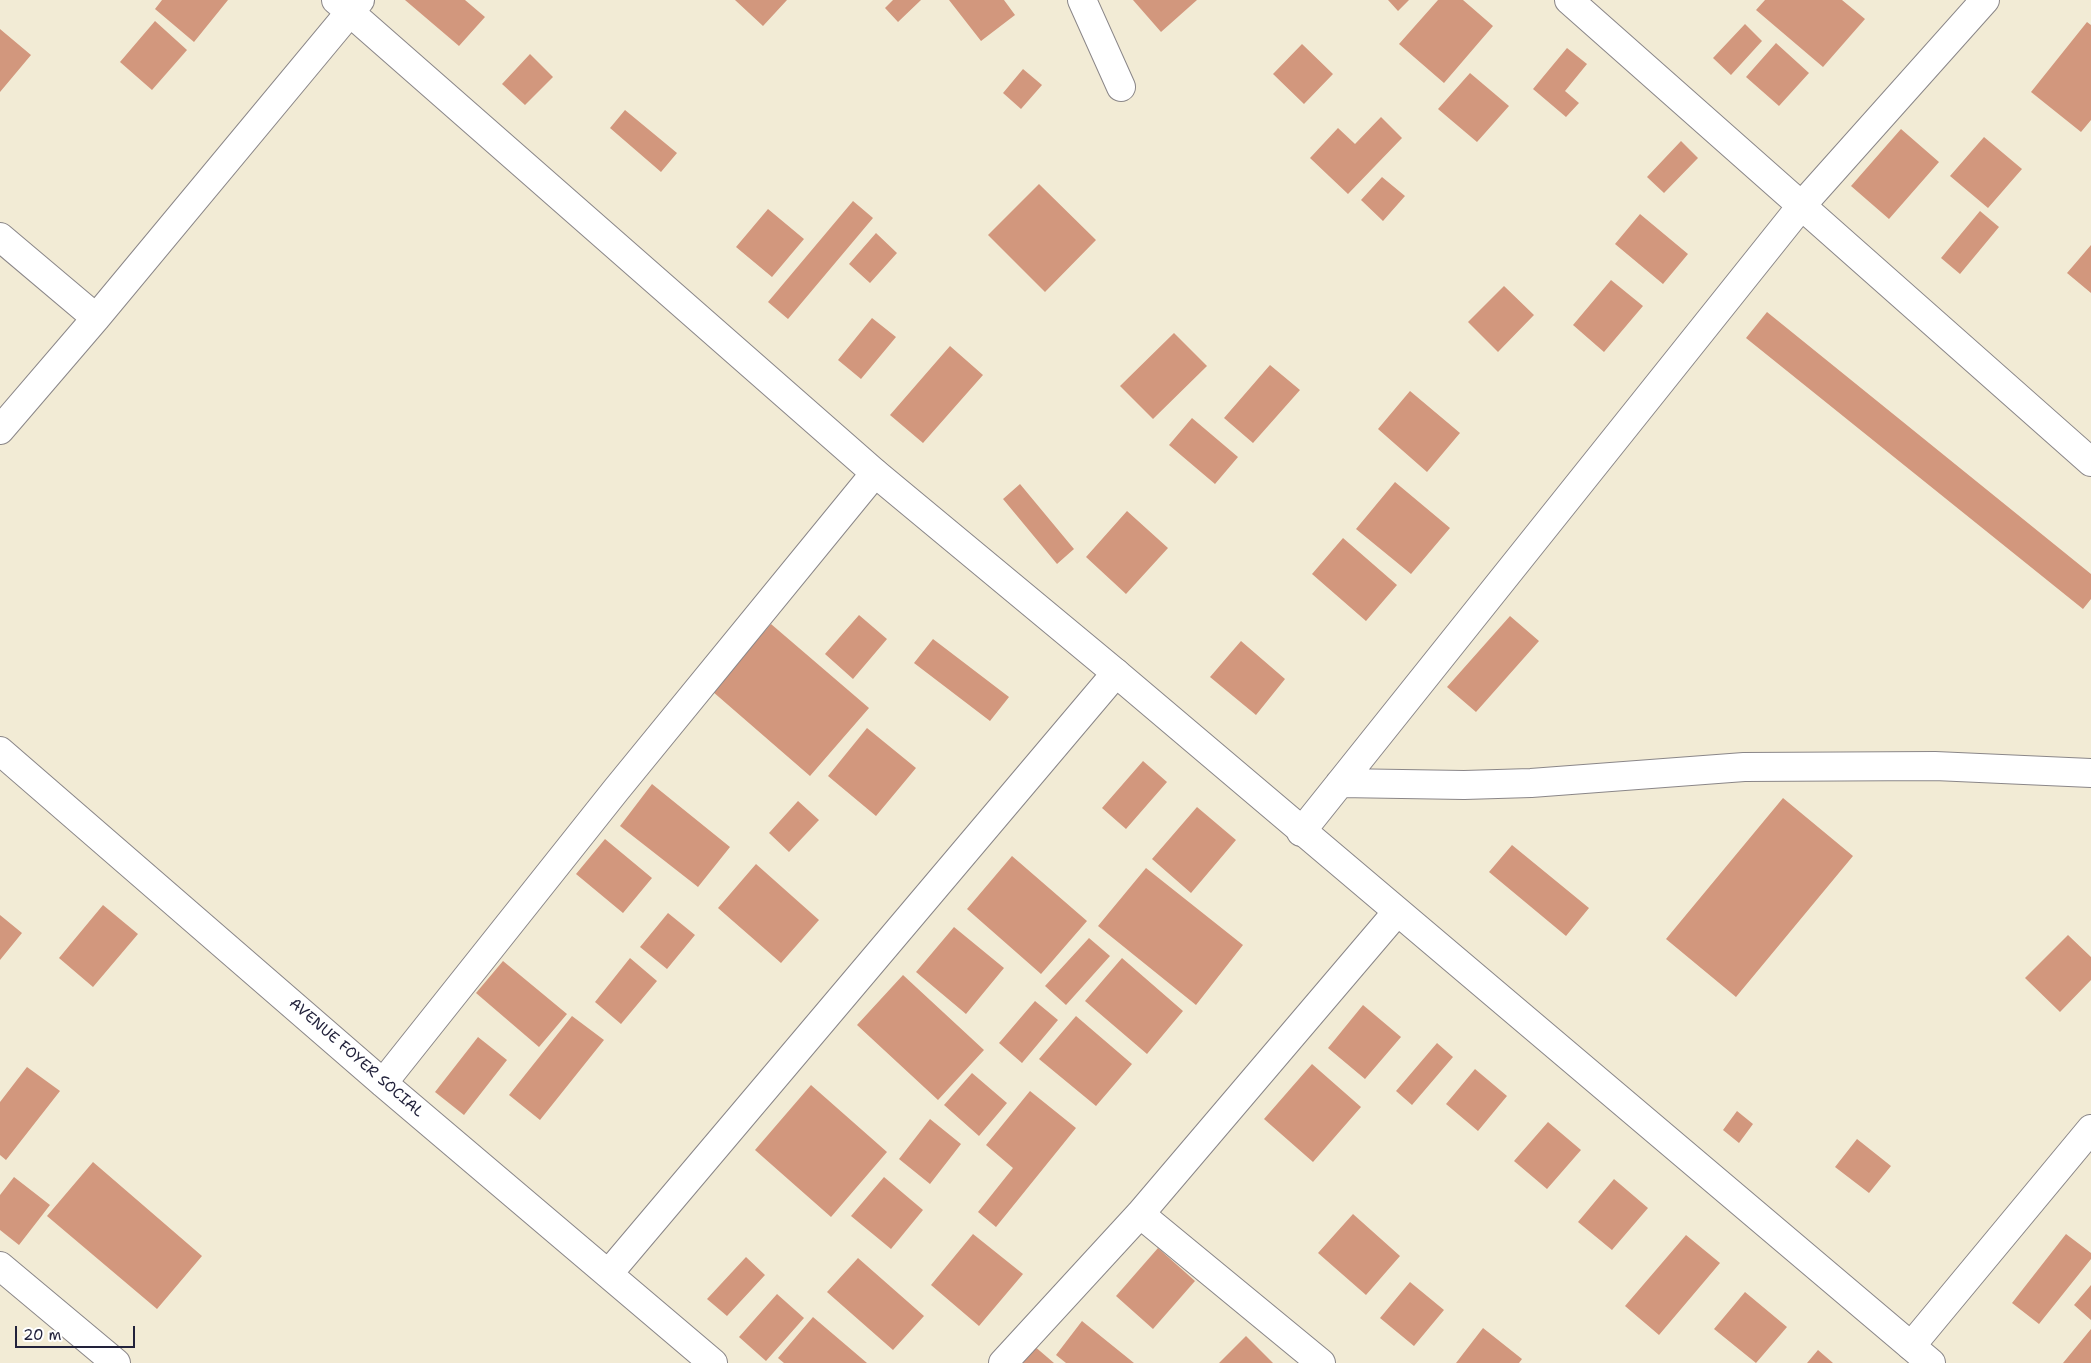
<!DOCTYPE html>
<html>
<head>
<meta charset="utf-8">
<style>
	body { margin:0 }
	#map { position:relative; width:2091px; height:1363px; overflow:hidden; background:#f2ebd5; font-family:"Shantell Sans",sans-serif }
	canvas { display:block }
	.scale { position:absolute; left:15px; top:1326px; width:120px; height:22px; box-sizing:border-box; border:2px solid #22223b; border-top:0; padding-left:6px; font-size:15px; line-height:18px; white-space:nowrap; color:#22223b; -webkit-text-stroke:4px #fff; paint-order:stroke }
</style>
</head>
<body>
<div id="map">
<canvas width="2091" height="1363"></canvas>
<div class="scale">20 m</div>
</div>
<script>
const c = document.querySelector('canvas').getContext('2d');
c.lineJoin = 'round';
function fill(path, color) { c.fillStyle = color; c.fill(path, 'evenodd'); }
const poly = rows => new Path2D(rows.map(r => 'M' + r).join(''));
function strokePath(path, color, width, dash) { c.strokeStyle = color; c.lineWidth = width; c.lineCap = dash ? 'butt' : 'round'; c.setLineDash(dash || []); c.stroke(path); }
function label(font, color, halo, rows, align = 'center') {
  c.font = font + ' "Shantell Sans",sans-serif'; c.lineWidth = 4; c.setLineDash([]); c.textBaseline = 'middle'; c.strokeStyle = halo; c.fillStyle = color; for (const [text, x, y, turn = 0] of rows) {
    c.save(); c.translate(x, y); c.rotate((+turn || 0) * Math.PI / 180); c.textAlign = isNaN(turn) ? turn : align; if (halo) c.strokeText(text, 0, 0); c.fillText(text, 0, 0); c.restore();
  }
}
fill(poly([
	[162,0,228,0,194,42,155,9],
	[405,0,465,0,485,17,459,46],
	[735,0,787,0,763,26],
	[893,0,921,0,898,22,885,8],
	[949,0,1004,0,1015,15,981,41],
	[1133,0,1197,0,1161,32],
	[1388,0,1409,0,1398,11],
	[1438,0,1463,0,1493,26,1444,83,1399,44],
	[1765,0,1842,0,1865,19,1823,67,1756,10],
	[155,21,187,50,152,90,120,62],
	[2087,22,2091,25,2091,120,2081,132,2031,92],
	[1745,24,1762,41,1731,75,1713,58],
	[0,29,31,55,0,92],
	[1776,43,1809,73,1779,106,1746,77],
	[1302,44,1333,74,1304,104,1273,74],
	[1567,48,1587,64,1565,91,1579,103,1566,117,1533,89],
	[530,54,553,77,525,105,502,84],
	[1023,69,1042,85,1021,109,1003,93],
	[1470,73,1509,106,1477,142,1438,109],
	[625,110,677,153,661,172,610,128],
	[1381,117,1402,138,1348,194,1310,158,1338,128,1355,144],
	[1901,129,1939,162,1889,219,1851,186],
	[1984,137,2022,169,1988,208,1950,176],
	[1681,141,1698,158,1664,193,1647,177],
	[1382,177,1405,196,1383,221,1361,200],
	[1039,184,1096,240,1045,292,988,235],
	[853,201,873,218,788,319,768,302],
	[768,209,804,239,772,277,736,247],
	[1980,211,1999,227,1960,274,1941,258],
	[1640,214,1688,254,1663,284,1615,244],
	[876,233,897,253,870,283,849,264],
	[2091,245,2091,293,2067,273],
	[1611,280,1643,306,1604,352,1573,325],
	[1504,286,1534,315,1498,352,1468,322],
	[1767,312,2091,574,2091,599,2083,609,1746,338],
	[872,318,896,337,861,379,838,360],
	[1174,333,1207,366,1153,419,1120,386],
	[950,346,983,375,923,443,890,415],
	[1270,365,1300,390,1253,443,1224,418],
	[1410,391,1460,433,1427,472,1378,429],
	[1192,418,1238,457,1215,484,1169,445],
	[1395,482,1450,528,1411,574,1356,529],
	[1020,484,1074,549,1057,564,1003,499],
	[1127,511,1168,548,1126,594,1086,557],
	[1343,538,1397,585,1366,621,1312,574],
	[859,615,887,639,853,679,825,654],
	[1510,616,1539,641,1476,712,1447,687],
	[771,624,869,708,810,776,712,691],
	[933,639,1009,697,990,721,914,663],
	[1241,641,1285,679,1256,715,1210,677],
	[867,728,916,768,876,816,828,776],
	[1143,761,1167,782,1126,829,1102,808],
	[652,784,730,847,698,887,620,826],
	[1783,798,1853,856,1736,997,1666,939],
	[798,801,819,820,789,852,769,833],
	[1197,807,1236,840,1191,893,1152,859],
	[605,839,652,878,623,913,576,874],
	[1512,845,1589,908,1566,936,1489,872],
	[1012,856,1087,921,1041,974,967,909],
	[756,864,819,920,781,963,718,908],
	[1146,868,1243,945,1196,1005,1098,926],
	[103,905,138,934,93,987,59,958],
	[668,913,695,935,667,969,640,947],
	[0,915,22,933,0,960],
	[954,927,1004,968,966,1014,916,972],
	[2068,935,2091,957,2091,980,2060,1012,2025,978],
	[1089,938,1110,956,1066,1005,1045,986],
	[630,958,657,981,621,1024,595,1002],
	[1122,958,1183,1011,1147,1054,1085,1001],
	[503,961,567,1014,539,1047,476,993],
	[903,975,984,1050,938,1100,857,1025],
	[1035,1001,1058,1020,1022,1063,999,1043],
	[1363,1005,1401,1037,1365,1079,1328,1048],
	[572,1016,604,1040,540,1120,509,1095],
	[1076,1016,1132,1064,1096,1106,1039,1059],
	[478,1037,507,1060,464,1115,435,1092],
	[1437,1043,1453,1057,1412,1105,1396,1091],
	[1312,1064,1361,1107,1313,1162,1264,1119],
	[27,1067,60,1091,6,1160,0,1155,0,1102],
	[1475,1069,1507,1096,1478,1131,1446,1104],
	[972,1073,1007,1103,979,1136,944,1105],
	[811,1085,887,1152,831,1217,755,1150],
	[1030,1091,1076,1128,996,1227,978,1212,1013,1168,986,1145],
	[1737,1111,1753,1124,1739,1143,1723,1130],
	[930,1119,961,1144,930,1184,899,1159],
	[1548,1122,1581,1150,1547,1189,1514,1161],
	[1857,1139,1891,1166,1869,1193,1835,1167],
	[93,1162,202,1256,157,1309,47,1216],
	[14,1177,50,1205,19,1245,0,1230,0,1195],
	[884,1177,923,1210,891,1249,851,1216],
	[1614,1179,1648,1208,1612,1250,1578,1222],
	[1353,1214,1400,1256,1366,1295,1318,1253],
	[973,1234,1023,1274,979,1326,931,1285],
	[2066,1234,2091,1253,2091,1259,2039,1324,2012,1303],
	[1686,1235,1720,1263,1659,1335,1625,1306],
	[1158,1248,1195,1281,1153,1329,1116,1296],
	[746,1257,765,1275,727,1316,707,1299],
	[858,1258,924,1316,893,1350,827,1292],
	[1410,1282,1444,1310,1414,1346,1380,1318],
	[2091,1285,2091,1320,2074,1305],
	[1745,1292,1787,1327,1756,1363,1714,1329],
	[777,1294,804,1318,766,1361,739,1337],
	[813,1317,867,1363,784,1363,778,1358],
	[1082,1321,1134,1363,1066,1363,1056,1355],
	[1483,1328,1522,1359,1519,1363,1456,1363],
	[2091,1329,2091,1363,2063,1363],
	[1246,1336,1273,1363,1219,1363],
	[1033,1345,1054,1363,1019,1363],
	[1818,1350,1833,1363,1807,1363]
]), '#d2977d');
const street = poly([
	[1082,0,1121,87],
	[1569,0,2091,462],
	[0,237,96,318],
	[0,430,96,318,360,0],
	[0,751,383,1083,713,1363],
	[1340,783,1464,785,1531,783,1744,767,1935,766,2091,773],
	[1301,832,1802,205,1985,0],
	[383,1083,616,790,875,473],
	[1140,1214,1321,1363],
	[0,1266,116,1363],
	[609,1273,1116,673],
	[1911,1346,2091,1129],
	[1003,1363,1140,1214,1397,912]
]);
const secondary = poly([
	[336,0,875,473,1116,673,1931,1363]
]);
strokePath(street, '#8a8688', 30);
strokePath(secondary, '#8a8688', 30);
strokePath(street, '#fff', 28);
strokePath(secondary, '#fff', 28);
label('15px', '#22223b', '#fff', [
	["AVENUE FOYER SOCIAL",356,1058,41]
]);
</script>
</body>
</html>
